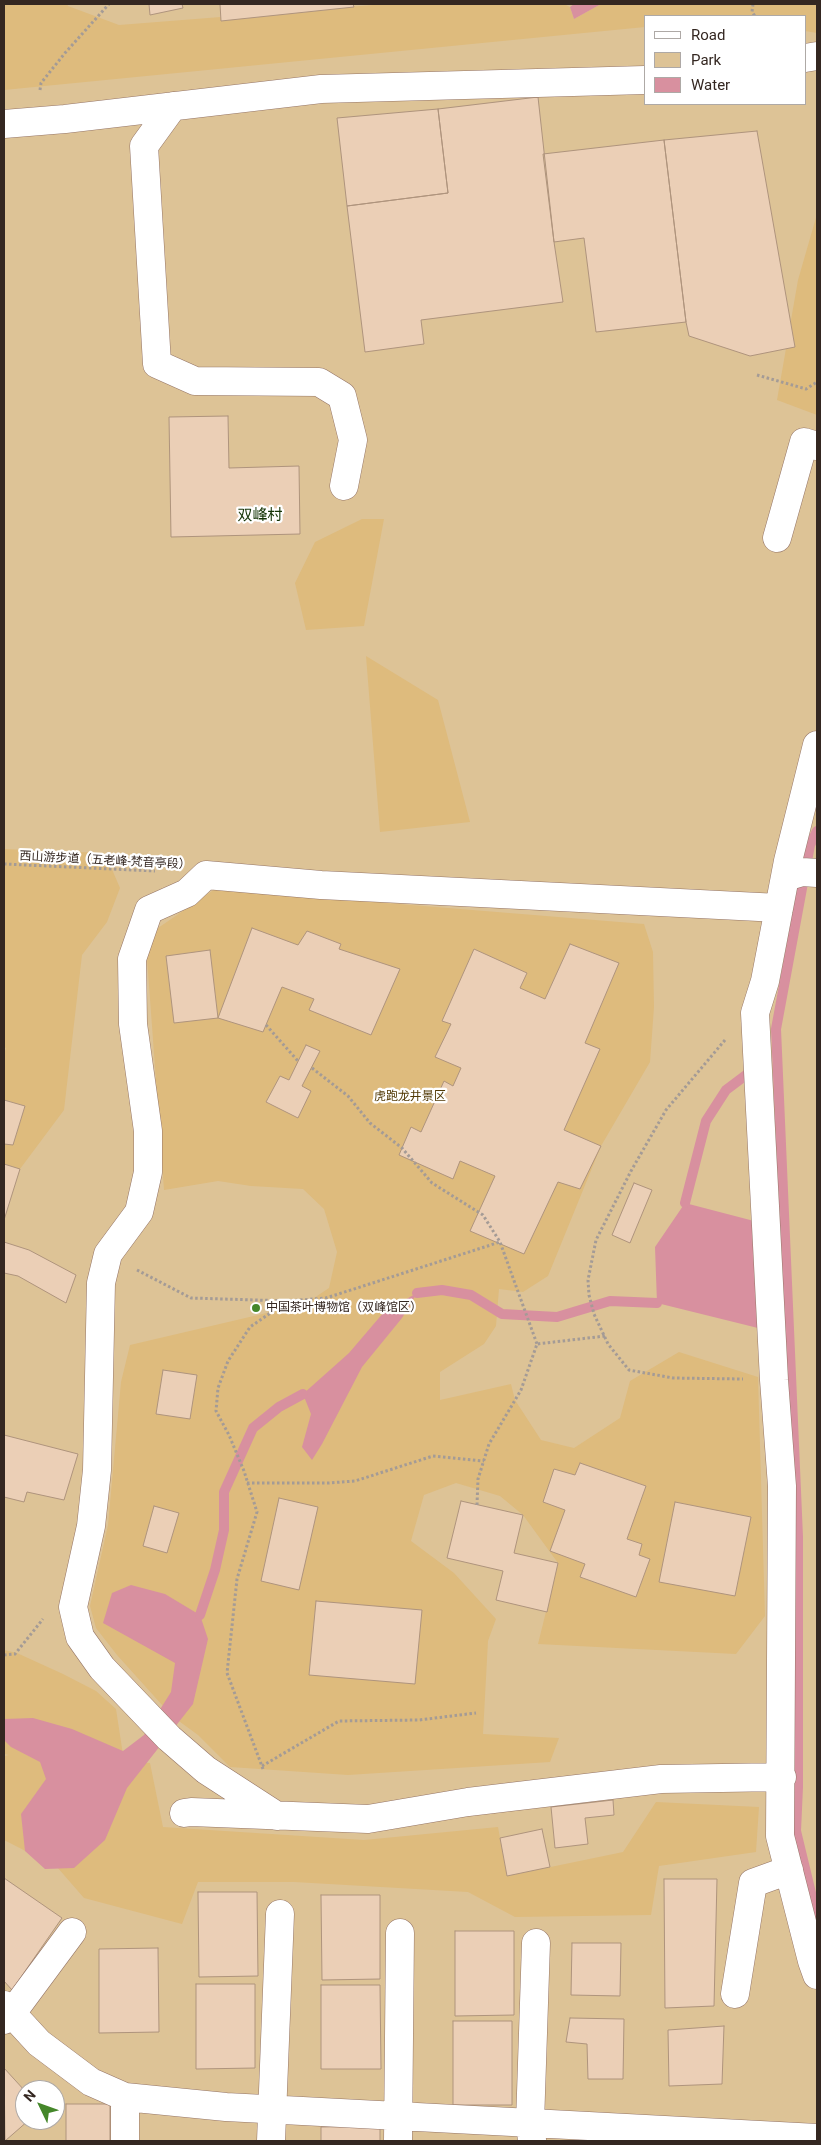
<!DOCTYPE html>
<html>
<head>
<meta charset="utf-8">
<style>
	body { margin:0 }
	#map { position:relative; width:821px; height:2145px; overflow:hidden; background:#fef7f4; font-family:Roboto,sans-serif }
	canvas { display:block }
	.frame { position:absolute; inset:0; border:5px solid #342721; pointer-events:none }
	.legend { position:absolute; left:644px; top:15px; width:162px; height:90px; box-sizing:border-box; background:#fff; border:1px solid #aea9a6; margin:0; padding:6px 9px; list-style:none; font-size:15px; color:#342721 }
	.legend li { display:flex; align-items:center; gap:10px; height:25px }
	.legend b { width:25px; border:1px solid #aea9a6 }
	.north { position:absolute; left:15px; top:2080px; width:50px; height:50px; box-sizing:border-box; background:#fff; border:1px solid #aea9a6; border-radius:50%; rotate:312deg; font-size:14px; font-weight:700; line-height:20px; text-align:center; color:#342721 }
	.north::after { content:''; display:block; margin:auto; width:18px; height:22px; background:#45872a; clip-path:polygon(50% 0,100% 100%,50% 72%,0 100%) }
</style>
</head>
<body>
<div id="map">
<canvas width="821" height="2145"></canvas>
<div class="frame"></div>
<ul class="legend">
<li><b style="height:6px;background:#fff"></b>Road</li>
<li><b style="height:14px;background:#ddc396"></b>Park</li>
<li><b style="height:14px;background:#d8909f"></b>Water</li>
</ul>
<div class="north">N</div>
</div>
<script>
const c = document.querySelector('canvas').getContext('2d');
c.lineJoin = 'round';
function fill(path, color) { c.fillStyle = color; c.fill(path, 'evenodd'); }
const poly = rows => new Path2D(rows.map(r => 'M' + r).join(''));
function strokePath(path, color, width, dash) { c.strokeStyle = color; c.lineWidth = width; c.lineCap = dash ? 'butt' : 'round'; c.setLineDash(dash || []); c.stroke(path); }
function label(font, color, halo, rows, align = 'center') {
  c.font = font + ' Roboto,"Noto Sans SC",sans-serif'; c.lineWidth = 4.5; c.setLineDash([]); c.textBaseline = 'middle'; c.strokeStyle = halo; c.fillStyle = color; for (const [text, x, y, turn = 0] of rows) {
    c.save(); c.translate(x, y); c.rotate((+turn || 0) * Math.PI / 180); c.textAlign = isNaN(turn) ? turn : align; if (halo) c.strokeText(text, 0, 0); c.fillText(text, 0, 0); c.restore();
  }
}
fill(poly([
	[4,4,817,4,817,2141,4,2141],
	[645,16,805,16,805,104,645,104],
	[25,2090,55,2090,55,2120,25,2120]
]), '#ddc396');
fill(poly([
	[4,4,67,4,68,6,119,25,386,4,564,4,570,7,574,19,601,4,817,4,817,33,805,31,805,16,645,16,645,27,4,90],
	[817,214,817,415,777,400,798,280],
	[362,519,384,519,364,626,306,630,295,583,315,542],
	[366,656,438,700,470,822,380,832],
	[4,849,105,853,120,888,107,922,82,955,64,1110,20,1169,4,1164,4,1144,13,1144,25,1106,4,1100,4,1054,6,1048,4,1047],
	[215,889,644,924,653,952,654,1007,650,1062,601,1146,548,1276,523,1292,499,1289,496,1326,484,1344,440,1372,440,1400,511,1384,515,1400,541,1440,574,1448,620,1418,630,1381,679,1352,758,1377,765,1616,736,1654,538,1644,558,1563,523,1515,500,1496,456,1483,424,1495,411,1541,454,1573,496,1619,488,1641,483,1734,559,1738,550,1762,348,1775,230,1767,198,1735,172,1716,117,1655,96,1628,90,1606,108,1525,121,1382,130,1345,305,1304,329,1288,337,1252,324,1209,303,1189,251,1186,218,1181,164,1190,147,958,158,928],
	[4,1650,17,1653,63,1674,96,1691,116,1709,124,1761,150,1763,163,1827,364,1840,498,1827,507,1876,623,1852,656,1802,759,1807,756,1852,659,1866,651,1915,515,1917,468,1892,294,1882,198,1882,182,1924,84,1898,57,1867,4,1840,4,1756,9,1755,4,1754]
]), '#debb7d');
fill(poly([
	[574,4,601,4,574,19,570,7],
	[685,1203,754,1221,758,1328,657,1303,655,1247],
	[417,1293,402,1318,362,1367,322,1444,312,1460,302,1447,311,1414,303,1394,349,1353,384,1312],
	[131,1585,165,1594,200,1615,208,1639,193,1704,127,1788,105,1840,74,1868,45,1869,25,1851,21,1814,46,1779,40,1762,11,1747,4,1740,4,1719,33,1718,72,1729,123,1751,144,1735,171,1692,175,1663,103,1623,112,1593]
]), '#d8909f');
strokePath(poly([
	[817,831,810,845,776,1029,798,1537,798,1787,796,1831,817,1918],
	[685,1203,706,1121,726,1090,754,1069],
	[417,1293,442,1290,471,1295,502,1314,557,1317,610,1301,657,1303],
	[200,1615,215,1570,224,1530,224,1492,253,1428,279,1407,303,1394]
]), '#d8909f', 10);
const building = poly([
	[149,4,182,4,183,8,150,15,149,4],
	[220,4,353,4,354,7,221,21,220,4],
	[538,97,554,242,563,302,421,320,424,344,365,352,347,206,448,193,438,109,538,97],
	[438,109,448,193,347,206,337,118,438,109],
	[757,131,795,347,750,356,689,336,686,322,664,140,757,131],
	[664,140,686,322,596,332,584,238,554,242,543,154,664,140],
	[228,416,229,468,299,466,300,534,171,537,169,417,228,416],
	[252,928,298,945,307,931,341,944,339,949,400,969,371,1035,309,1010,314,999,282,987,263,1032,218,1018,252,928],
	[570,944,619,963,585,1043,600,1049,564,1130,601,1146,580,1189,558,1182,524,1254,470,1231,495,1176,460,1161,453,1179,399,1155,411,1127,421,1132,444,1081,453,1086,461,1068,435,1057,451,1024,442,1021,474,949,527,973,520,988,545,999,570,944],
	[210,950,218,1018,174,1023,166,956,210,950],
	[306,1045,320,1051,302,1086,311,1091,298,1118,266,1102,280,1076,289,1080,306,1045],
	[4,1100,25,1106,13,1145,4,1144,4,1100],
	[4,1164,20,1169,4,1220,4,1164],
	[634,1183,652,1190,630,1243,612,1235,634,1183],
	[4,1242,29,1250,76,1275,66,1303,18,1276,4,1273,4,1242],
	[163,1370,197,1375,190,1419,156,1414,163,1370],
	[4,1435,78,1454,64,1500,27,1492,24,1502,4,1497,4,1435],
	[580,1463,646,1486,627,1539,642,1544,639,1555,650,1559,636,1597,580,1577,585,1564,550,1551,565,1510,543,1502,554,1469,575,1475,580,1463],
	[279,1498,318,1507,299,1590,261,1581,279,1498],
	[461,1501,523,1515,514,1553,558,1563,547,1612,496,1600,503,1571,447,1558,461,1501],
	[675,1502,751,1517,735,1596,659,1582,675,1502],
	[154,1506,179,1513,167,1553,143,1546,154,1506],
	[316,1601,422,1610,415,1684,309,1675,316,1601],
	[613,1800,614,1815,585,1818,588,1844,555,1848,551,1807,613,1800],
	[542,1829,550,1867,507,1876,500,1838,542,1829],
	[4,1878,62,1918,12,1990,4,1981,4,1878],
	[664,1879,717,1879,714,2006,665,2008,664,1879],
	[198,1892,257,1892,258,1976,199,1977,198,1892],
	[321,1895,380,1895,380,1979,322,1980,321,1895],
	[455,1931,514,1931,514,2015,455,2016,455,1931],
	[572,1943,621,1943,620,1996,571,1995,572,1943],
	[158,1948,159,2032,99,2033,99,1949,158,1948],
	[196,1984,255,1984,255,2068,196,2069,196,1984],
	[321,1985,380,1985,381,2069,321,2069,321,1985],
	[570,2018,624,2019,623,2079,588,2079,587,2044,566,2042,570,2018],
	[453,2021,512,2021,512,2105,453,2105,453,2021],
	[724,2026,722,2084,669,2086,668,2030,724,2026],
	[4,2068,25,2091,25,2120,29,2120,5,2141,4,2068],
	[66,2104,110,2104,110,2141,66,2141,66,2104],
	[380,2126,380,2141,321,2141,321,2127,380,2126]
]);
fill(building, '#ebcfb6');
strokePath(building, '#af947d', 1);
const minor = poly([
	[805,58,817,56],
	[173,106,144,146,157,364,195,381,319,382,342,396,353,440,344,486],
	[4,124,65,119,321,89,645,80],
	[777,538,804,442,817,446],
	[817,745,788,861,765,981,755,1013,774,1380,782,1486,780,1836,812,1961,817,1975],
	[785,877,802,872,817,873],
	[184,1813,191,1812,368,1819,468,1802,661,1779,782,1777],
	[277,1816,206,1770,169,1738,102,1668,80,1637,73,1607,91,1526,97,1470,101,1283,108,1254,139,1212,148,1172,148,1131,133,1024,132,959,149,910,187,893,206,875,321,885,779,908],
	[735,1994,753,1883,789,1870],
	[4,2005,39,2043,91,2082,125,2097],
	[4,2020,12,2013,72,1932],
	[532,2140,530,2123,536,1943],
	[125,2141,125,2097,226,2107,817,2138],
	[271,2141,280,1914],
	[398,2141,400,1933]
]);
strokePath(minor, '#957567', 29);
strokePath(poly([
	[753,4,752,12,755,16],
	[40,90,41,83,65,53,109,4],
	[757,375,806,389,817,382],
	[4,864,155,871],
	[266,1025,298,1061],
	[725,1040,666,1110,631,1171,596,1240,588,1280,589,1295,594,1314,608,1344,629,1370,673,1378,743,1379],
	[312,1068,348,1096,370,1123,402,1148,432,1183,483,1215,500,1242,537,1344],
	[137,1270,191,1298,288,1301,326,1298,500,1242],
	[247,1483,328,1483,355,1481,433,1456,484,1461],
	[477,1505,478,1479,489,1444,521,1390,537,1344,605,1336],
	[4,1655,15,1654,43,1619],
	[262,1766,339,1721,419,1720,476,1713],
	[263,1769,227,1673,237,1579,257,1512,244,1471,229,1435,216,1411,218,1388,228,1361,250,1327,288,1301]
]), '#a49b96', 3, [2.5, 2.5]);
strokePath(minor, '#fff', 28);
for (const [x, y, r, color] of [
	[256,1308,5,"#45872a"]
]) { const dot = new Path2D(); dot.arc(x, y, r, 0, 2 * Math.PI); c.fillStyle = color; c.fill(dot); strokePath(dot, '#fff', 2); }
label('12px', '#342721', '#fff', [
	["西山游步道（五老峰-梵音亭段）",105,861,3]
]);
label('12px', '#523a06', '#fff', [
	["虎跑龙井景区",410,1097]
]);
label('12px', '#342721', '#fff', [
	["中国茶叶博物馆（双峰馆区）",266,1308]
], 'left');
label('15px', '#133305', '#fff', [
	["双峰村",260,516]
]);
</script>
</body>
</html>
